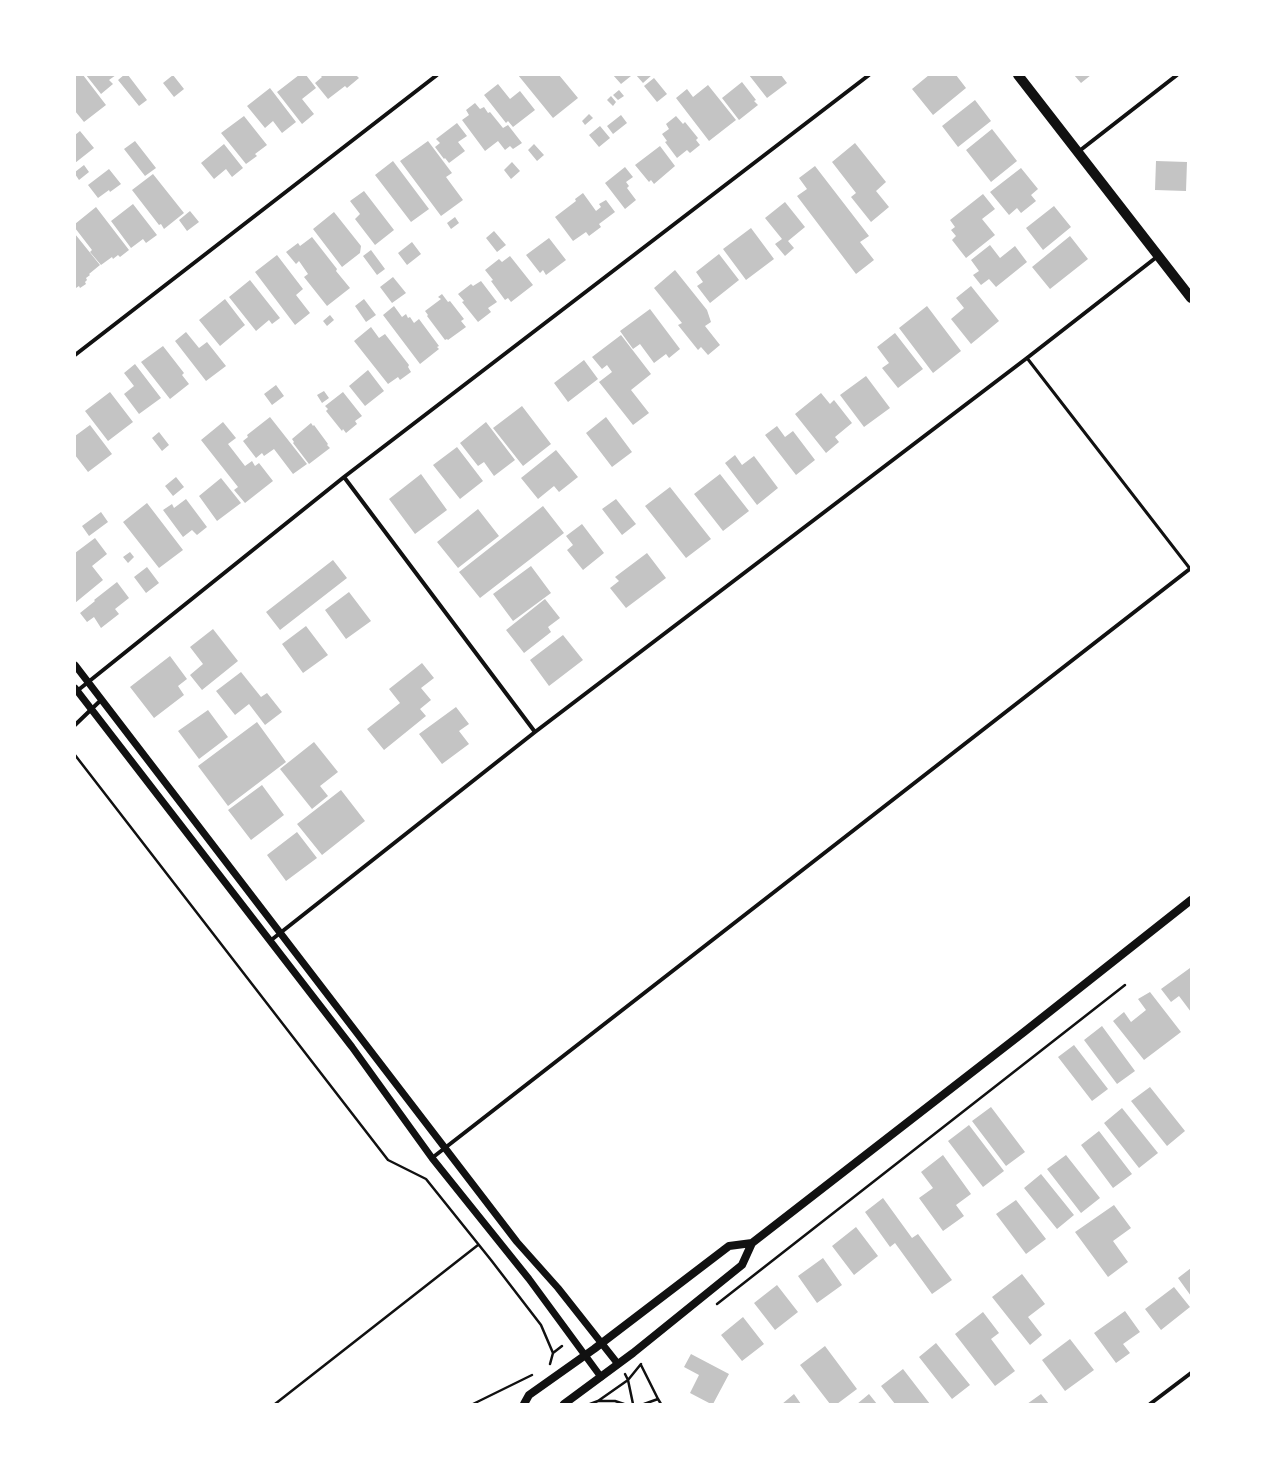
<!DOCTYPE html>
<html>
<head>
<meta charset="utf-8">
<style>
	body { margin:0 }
	#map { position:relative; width:1266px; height:1479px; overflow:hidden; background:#fff; font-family:Inter,sans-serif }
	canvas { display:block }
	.frame { position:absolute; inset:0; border:76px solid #fff; pointer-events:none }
</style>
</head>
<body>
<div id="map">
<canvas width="1266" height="1479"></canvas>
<div class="frame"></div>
</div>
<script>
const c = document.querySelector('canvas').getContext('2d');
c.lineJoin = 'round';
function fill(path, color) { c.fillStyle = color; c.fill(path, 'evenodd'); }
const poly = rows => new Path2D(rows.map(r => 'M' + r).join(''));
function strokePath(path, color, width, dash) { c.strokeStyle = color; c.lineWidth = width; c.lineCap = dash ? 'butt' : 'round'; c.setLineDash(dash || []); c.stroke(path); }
fill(poly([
	[75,75,83,75,106,105,84,122,75,111],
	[86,75,116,75,109,80,113,84,101,94],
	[124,75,128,75,147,100,139,106,118,80],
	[173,75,184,89,174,97,163,83],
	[299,75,306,75,316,88,302,99,314,114,302,124,277,92],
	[320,75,356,75,359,78,347,88,345,86,328,99,315,83,322,77],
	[518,75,559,75,578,98,553,118],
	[613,75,630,75,631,76,621,84],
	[636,75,652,75,643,83],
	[749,75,781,75,787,83,767,98],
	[929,75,956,75,966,88,933,115,912,89],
	[1074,75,1091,75,1081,83],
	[654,78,667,94,657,102,644,86],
	[742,82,756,100,754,101,758,105,739,120,722,98],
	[498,84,510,99,520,91,535,110,513,127,508,121,506,123,484,95],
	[708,85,736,120,709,141,676,98,687,89,693,97],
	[270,88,296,122,282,133,273,121,265,128,247,106],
	[619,90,624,96,618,100,613,95],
	[611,96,616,102,613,106,607,100],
	[975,100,991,121,958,147,942,126],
	[475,103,480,109,484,107,488,113,490,112,503,128,508,125,522,143,513,149,510,146,505,150,498,141,485,151,462,120,469,115,466,110],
	[589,114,593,118,585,125,582,121],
	[621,115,627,123,613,134,607,126],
	[244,116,267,145,255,154,257,156,246,164,221,133],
	[676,116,683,124,685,122,698,138,696,140,700,145,690,153,687,150,677,158,665,142,667,141,662,134,669,129,666,124],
	[457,123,467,136,458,142,465,151,449,163,445,158,444,159,435,147,440,143,436,139],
	[600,126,610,138,599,147,589,135],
	[992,129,1017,161,991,182,966,150],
	[80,131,94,148,75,163,75,135],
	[135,141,156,168,145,176,124,149],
	[428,141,452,173,446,177,463,200,441,216,400,161],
	[855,143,886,182,876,191,889,207,871,222,851,197,856,193,832,162],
	[224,144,243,168,232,177,226,169,214,179,201,163],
	[534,144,544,155,537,161,528,150],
	[660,146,675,166,654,184,651,180,649,182,635,165],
	[393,161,429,209,411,222,375,175],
	[1156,161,1187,162,1186,191,1155,190],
	[512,162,520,171,511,179,504,170],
	[84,165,89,172,79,180,75,174,75,172],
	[815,166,869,236,860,242,874,260,856,274,797,196,807,189,799,178],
	[625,167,633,177,626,182,629,186,627,188,636,200,625,209,605,183],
	[1021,168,1038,189,1031,195,1036,201,1021,213,1017,208,1009,215,990,192],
	[109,169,121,184,110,192,109,190,98,198,88,185],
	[153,174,184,213,164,229,161,224,159,225,132,190],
	[364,191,394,230,375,245,355,219,360,214,350,201],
	[583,193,596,211,601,207,599,204,606,200,615,212,599,224,601,227,589,236,586,232,573,241,555,217,576,201,575,199],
	[983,194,995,209,982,219,995,235,966,258,952,240,956,236,951,230,955,227,950,220],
	[785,202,805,227,788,241,794,248,785,256,775,244,782,239,765,218],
	[133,204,157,235,146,243,143,239,131,248,111,221],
	[1054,206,1071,227,1043,250,1026,228],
	[96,207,129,250,120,257,118,255,113,259,112,257,101,265,90,252,92,250,75,228,75,224],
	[190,211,199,222,187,231,179,220],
	[334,212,361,246,360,253,342,267,313,229],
	[455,217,459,223,451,229,447,223],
	[751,228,774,259,746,280,723,249],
	[494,231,506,245,497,252,486,238],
	[75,234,100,265,89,274,90,275,86,278,87,280,85,282,86,284,80,288,79,286,76,288,75,286],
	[1070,236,1088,259,1050,289,1032,267],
	[312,237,337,269,336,271,350,288,327,306,304,277,308,274,299,261,296,264,286,252,298,243,300,246],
	[549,238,566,260,546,275,543,270,540,273,526,255],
	[412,242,421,254,407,265,398,253],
	[990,245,1000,258,1015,246,1027,262,996,287,989,279,981,285,973,275,979,271,971,260],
	[371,250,385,269,377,275,363,256],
	[719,254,739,280,710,303,697,286,703,282,696,272],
	[277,255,303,289,296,295,310,313,295,325,255,272],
	[510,256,533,285,511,302,508,298,505,300,491,281,493,280,485,270,499,259,502,262],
	[675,270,707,310,711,322,705,326,720,345,708,355,701,347,698,350,678,325,682,323,654,288],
	[393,277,406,293,392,303,380,287],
	[250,280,280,318,272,324,269,320,256,331,229,297],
	[481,281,497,302,488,308,491,312,478,322,462,302,464,301,458,294,471,284,473,286],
	[971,286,999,321,971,344,951,319,964,308,956,298],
	[442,294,448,302,450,301,464,319,461,321,466,327,448,340,447,339,445,340,427,316,428,315,425,311,441,299,438,297],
	[225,299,245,325,220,346,199,320],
	[364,299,376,315,366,322,355,306],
	[394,306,402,317,406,314,408,318,410,317,414,323,419,319,439,346,437,347,439,349,420,364,383,315],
	[927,306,961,351,933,373,899,328],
	[650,309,680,349,669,358,666,354,654,363,640,344,633,349,620,331],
	[330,315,334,320,327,326,323,321],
	[371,327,379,338,385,334,409,365,408,367,411,372,400,380,398,377,388,384,354,341],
	[186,332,199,348,207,342,226,366,206,381,175,341],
	[895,333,923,369,898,388,882,368,889,363,877,347],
	[621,335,651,374,631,390,649,413,633,425,599,382,612,372,607,365,602,369,592,357],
	[163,346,184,373,182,375,189,384,170,399,141,362],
	[584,360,598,379,568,402,554,383],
	[135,364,161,398,139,414,124,394,134,386,124,373],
	[368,370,384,391,365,406,349,386],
	[866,376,890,408,864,427,840,395],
	[276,385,284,396,272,405,264,394],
	[324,391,329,398,322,403,317,395],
	[110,392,133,422,108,441,85,411],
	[343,392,362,416,355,421,357,424,346,433,343,429,342,431,326,411,328,409,325,406],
	[821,393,830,404,834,400,852,423,835,437,839,442,826,453,795,414],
	[522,406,551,444,523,466,493,428],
	[270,417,307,464,293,474,274,449,264,456,262,453,256,458,243,441,248,437,247,435],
	[606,417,632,452,612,467,586,433],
	[223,422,236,438,228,444,245,466,252,461,255,466,259,463,273,481,245,503,234,490,238,487,201,440],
	[486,422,515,460,494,476,484,462,478,466,460,443],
	[311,423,313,426,314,425,328,444,327,445,330,448,309,464,293,443,294,442,292,439],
	[90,425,112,454,88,472,75,455,75,436],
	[777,426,785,437,793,431,815,460,796,475,765,435],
	[159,432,169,445,162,451,152,438],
	[457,447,483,481,460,499,433,465],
	[556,450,578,477,559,492,554,486,538,499,521,478],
	[735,455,742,465,754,456,778,488,757,505,725,463],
	[421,474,447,510,415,534,389,499],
	[720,474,749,511,723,531,694,494],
	[176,477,184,487,173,496,165,486],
	[221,478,241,503,217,521,199,496],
	[670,487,711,539,686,558,645,506],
	[186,499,207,527,197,535,192,530,183,537,163,510,172,504,174,508],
	[616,499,636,524,622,535,602,509],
	[147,503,183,550,159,568,123,522],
	[543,506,564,533,480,598,459,572],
	[478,509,499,536,458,568,437,542],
	[101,512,108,522,89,536,82,526],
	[582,524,604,553,583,570,567,550,573,545,566,536],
	[95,538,107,554,92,566,103,580,75,603,75,553],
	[130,552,134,557,128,563,123,557],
	[647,553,666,578,626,608,610,588,619,581,615,577],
	[333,560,347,578,280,630,266,612],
	[531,566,551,593,513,621,493,594],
	[147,567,159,583,146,593,134,577],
	[117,582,129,598,115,609,119,614,101,628,94,617,87,622,80,613,95,601,94,600],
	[349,592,371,621,346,639,325,610],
	[545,599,560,618,548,627,551,632,524,653,506,630],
	[306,626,328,655,303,673,282,644],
	[213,629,238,661,202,690,190,675,203,664,190,647],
	[563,635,583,660,549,686,530,660],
	[170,656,187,679,178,686,184,695,154,718,130,687],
	[422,663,434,678,421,688,431,700,420,709,426,716,384,750,367,729,400,703,389,689],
	[241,672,261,697,267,693,282,712,265,725,249,704,235,715,216,691],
	[456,707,469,724,459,731,469,744,442,764,419,734],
	[208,710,228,737,199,759,178,731],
	[257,722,286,762,228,806,198,766],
	[314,742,338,772,320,786,328,796,312,809,280,769],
	[262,785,284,815,251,840,228,810],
	[341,790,365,821,322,855,297,824],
	[297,832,317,858,286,881,267,855],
	[1190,968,1191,970,1191,1012,1179,996,1171,1002,1161,989],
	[1150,992,1181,1032,1144,1060,1113,1021,1124,1012,1131,1022,1146,1010,1138,999],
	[1102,1026,1135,1071,1117,1084,1084,1040],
	[1074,1045,1108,1089,1092,1101,1058,1057],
	[1150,1087,1185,1131,1167,1146,1131,1101],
	[991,1107,1025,1152,1006,1166,972,1121],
	[1122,1108,1158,1153,1139,1168,1104,1123],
	[969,1125,1004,1171,983,1187,948,1141],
	[1099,1131,1132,1174,1113,1188,1081,1145],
	[943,1155,971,1194,956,1205,964,1216,943,1231,919,1198,933,1188,921,1172],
	[1066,1155,1100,1198,1081,1213,1047,1169],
	[1041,1174,1074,1215,1057,1229,1024,1188],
	[883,1198,912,1238,918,1234,952,1280,932,1294,895,1243,890,1247,865,1212],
	[1016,1200,1046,1239,1026,1254,996,1214],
	[1114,1205,1131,1228,1113,1241,1128,1262,1108,1277,1075,1232],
	[856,1227,878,1256,854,1275,832,1246],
	[823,1258,842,1285,817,1303,798,1276],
	[1191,1268,1191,1296,1178,1278],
	[1022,1274,1045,1304,1028,1317,1042,1335,1030,1345,992,1297],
	[777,1285,798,1312,775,1330,754,1303],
	[1174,1287,1190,1307,1161,1330,1145,1309],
	[1125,1311,1140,1332,1123,1344,1130,1353,1116,1363,1094,1333],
	[983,1312,999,1333,991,1339,1015,1371,995,1386,955,1334],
	[743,1317,764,1344,742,1361,721,1335],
	[1070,1339,1094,1370,1065,1391,1042,1360],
	[936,1343,970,1385,952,1399,919,1357],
	[825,1346,857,1389,837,1404,830,1404,800,1365],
	[691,1354,729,1374,713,1404,711,1404,690,1393,699,1375,684,1367],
	[903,1369,930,1404,895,1404,881,1386],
	[794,1394,801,1404,782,1404],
	[869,1394,877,1404,857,1404],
	[1041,1394,1049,1404,1027,1404]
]), '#c4c4c4');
strokePath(poly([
	[75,755,388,1160,426,1179,491,1260,541,1325,553,1353,550,1364],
	[717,1304,1125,985],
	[553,1353,562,1346],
	[641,1365,658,1399,661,1404],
	[625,1374,628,1380,633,1404],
	[598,1401,628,1380,641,1364],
	[275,1404,478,1245],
	[473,1404,532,1375],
	[590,1404,598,1401,615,1401,624,1404],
	[644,1404,658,1399]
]), '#111', 2.5);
strokePath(poly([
	[1027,358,1191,570]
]), '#111', 3);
strokePath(poly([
	[1078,152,1177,75],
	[75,355,437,75],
	[344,477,535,732],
	[77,691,344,477,869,75],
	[75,725,101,700],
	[270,941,535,732,1027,358,1158,256],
	[432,1158,1191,568],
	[1150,1404,1191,1373]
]), '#111', 4);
strokePath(poly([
	[75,665,517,1242,558,1288,618,1364],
	[75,688,352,1047,432,1158,529,1279,601,1377]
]), '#111', 7);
strokePath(poly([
	[524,1404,529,1395,594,1349,729,1246,752,1243],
	[564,1404,633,1353,742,1265,752,1243,1024,1032,1191,900]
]), '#111', 8);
strokePath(poly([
	[1018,75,1191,298]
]), '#111', 10);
</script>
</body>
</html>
